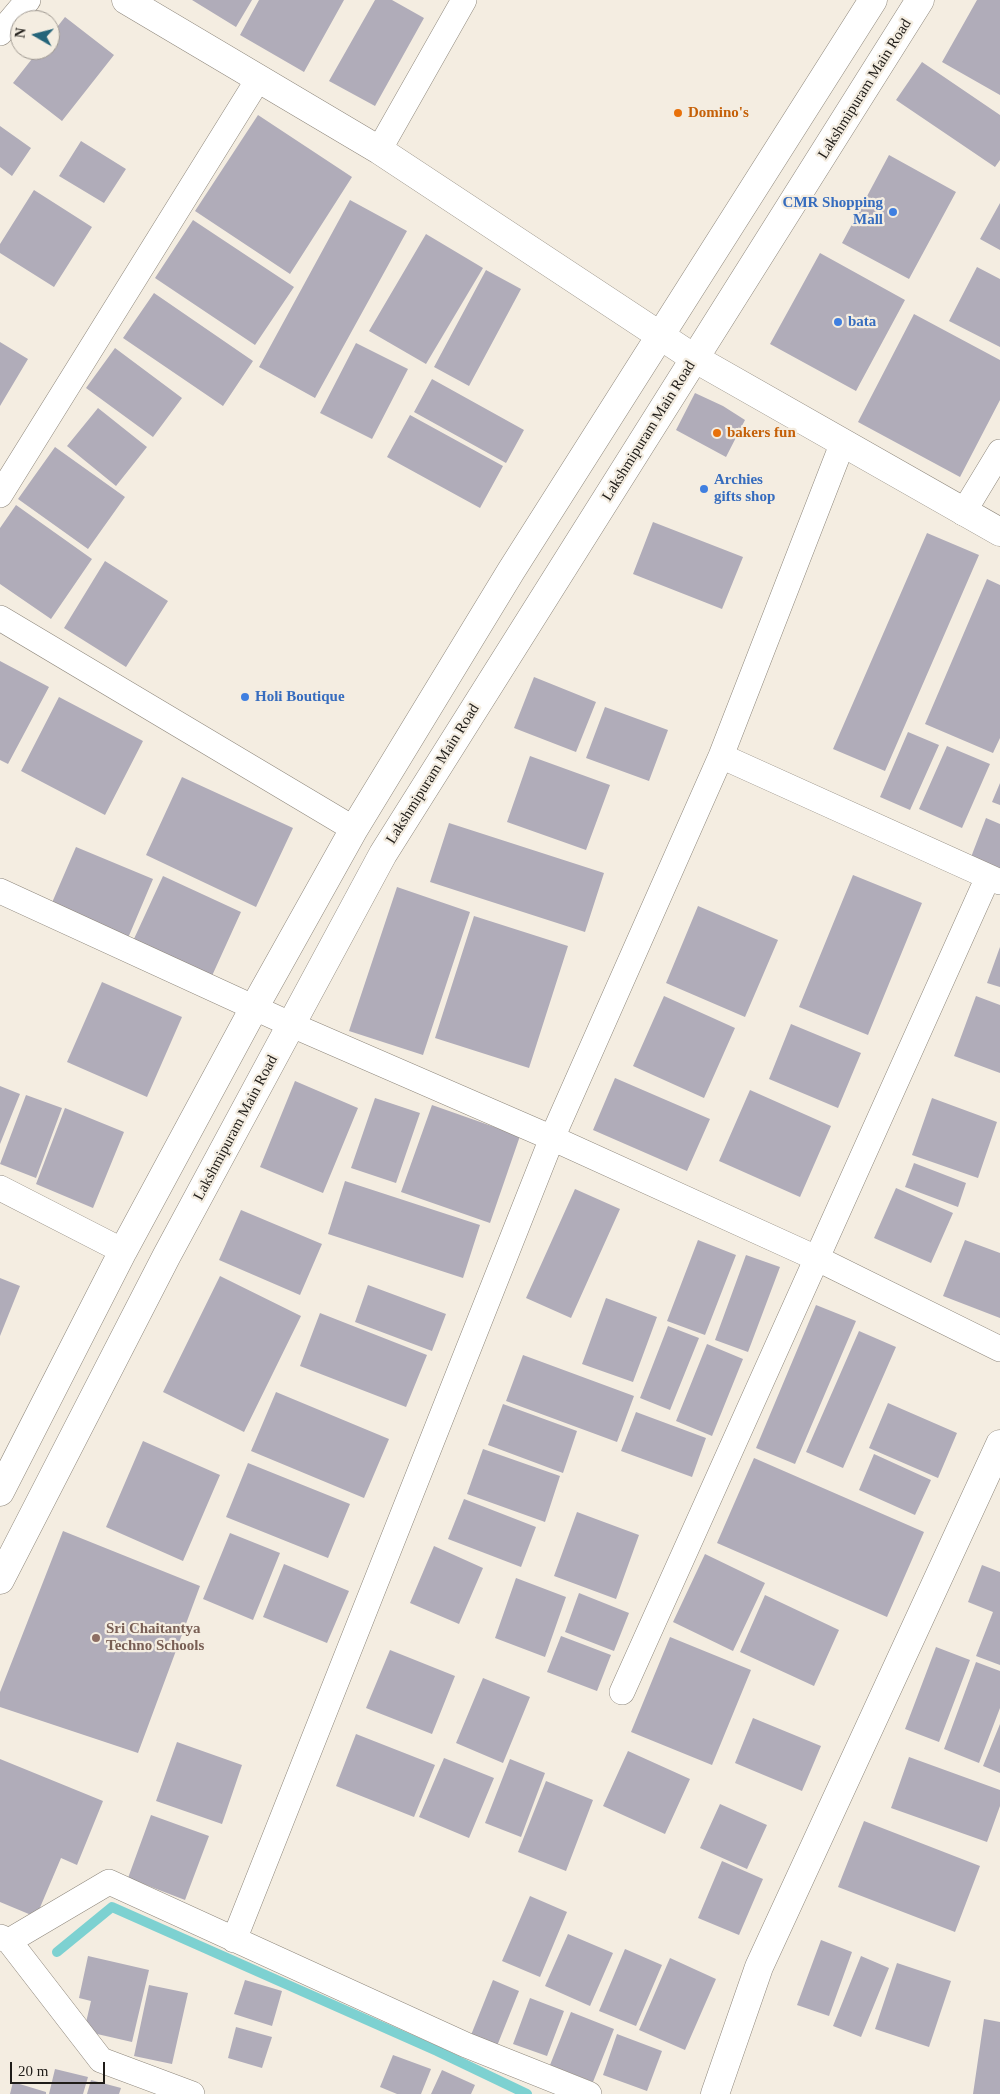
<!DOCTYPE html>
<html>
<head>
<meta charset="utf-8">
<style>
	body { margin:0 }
	#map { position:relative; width:1000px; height:2094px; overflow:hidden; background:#f4ede1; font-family:"Times New Roman",serif }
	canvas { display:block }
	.north { position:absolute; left:10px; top:10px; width:50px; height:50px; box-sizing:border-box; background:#f4ede1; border:1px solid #9f9991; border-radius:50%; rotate:278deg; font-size:14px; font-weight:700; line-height:20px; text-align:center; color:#1f1c18 }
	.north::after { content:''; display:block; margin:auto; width:18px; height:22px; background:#25657a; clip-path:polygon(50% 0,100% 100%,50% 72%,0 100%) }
	.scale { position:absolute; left:10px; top:2062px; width:95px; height:22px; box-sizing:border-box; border:2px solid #1f1c18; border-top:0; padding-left:6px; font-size:15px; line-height:18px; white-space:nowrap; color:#1f1c18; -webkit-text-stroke:4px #f4ede1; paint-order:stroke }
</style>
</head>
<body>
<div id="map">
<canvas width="1000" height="2094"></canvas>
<div class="north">N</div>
<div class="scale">20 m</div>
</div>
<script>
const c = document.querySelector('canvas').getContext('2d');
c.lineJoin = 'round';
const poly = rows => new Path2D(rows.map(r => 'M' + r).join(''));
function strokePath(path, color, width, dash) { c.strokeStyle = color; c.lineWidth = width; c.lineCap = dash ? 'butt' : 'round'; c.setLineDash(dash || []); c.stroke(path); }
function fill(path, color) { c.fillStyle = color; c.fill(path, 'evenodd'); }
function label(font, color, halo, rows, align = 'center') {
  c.font = font + ' "Times New Roman",serif'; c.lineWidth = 4.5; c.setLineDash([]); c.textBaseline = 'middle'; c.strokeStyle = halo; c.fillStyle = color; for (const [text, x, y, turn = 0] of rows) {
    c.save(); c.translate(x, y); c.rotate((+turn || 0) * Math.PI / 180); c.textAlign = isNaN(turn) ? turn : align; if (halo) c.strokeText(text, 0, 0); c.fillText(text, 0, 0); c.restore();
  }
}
strokePath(poly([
	[57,1952,112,1907,437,2051,527,2094]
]), '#7dd1d1', 10);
fill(poly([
	[192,0,252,0,236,27],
	[259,0,344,0,304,72,240,35],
	[375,0,392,0,424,18,375,106,329,81],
	[977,0,1000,0,1000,95,942,62],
	[65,17,114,55,62,121,13,83,39,50,50,50,50,36],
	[922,62,1000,115,1000,160,995,167,896,100],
	[258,115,352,177,290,274,195,211],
	[0,126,31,148,12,176,0,167],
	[81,141,126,169,104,203,59,176],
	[889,155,956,192,909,279,842,243],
	[34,190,92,227,54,287,0,253,0,244],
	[350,200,407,231,315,398,259,367],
	[1000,203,1000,250,980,239],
	[193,220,294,287,255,345,155,278],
	[426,234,483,268,426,364,369,331],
	[820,253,905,300,856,391,770,344],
	[977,267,1000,279,1000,347,949,321],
	[486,270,521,289,469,386,434,367],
	[154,293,253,361,223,406,123,338],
	[914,314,1000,360,1000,400,960,477,858,422],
	[0,342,28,359,0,406],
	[356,343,408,369,372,439,320,413],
	[115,348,182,398,153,437,86,388],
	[432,379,524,430,506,463,414,412],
	[695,393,723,406,745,420,726,457,676,430],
	[98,408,147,447,116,486,67,446],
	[410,415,503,466,480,508,387,457],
	[55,447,125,497,88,549,18,499],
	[16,505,92,559,51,619,0,584,0,528],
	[653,522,743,557,722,609,633,574],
	[927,533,979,555,885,771,833,749],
	[105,561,168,601,126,667,64,628],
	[987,579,1000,585,1000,738,993,753,925,724],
	[0,661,49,687,8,764,0,760],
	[534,677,596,702,576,752,514,728],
	[59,697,143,741,105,815,21,771],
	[605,707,668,730,649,781,586,758],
	[908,732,939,745,910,810,880,797],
	[947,746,990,764,962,828,919,809],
	[530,756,610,785,586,850,507,822],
	[182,777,293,828,256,907,146,855],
	[1000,783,1000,805,992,802],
	[986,818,1000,824,1000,878,968,865],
	[449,823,604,873,585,932,430,882],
	[76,847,153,879,128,938,51,905],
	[853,875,922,903,868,1035,799,1007],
	[163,876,241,912,211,978,133,941],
	[397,887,470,912,423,1055,349,1031],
	[698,906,778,940,745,1017,666,983],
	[474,916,568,946,529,1068,435,1038],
	[1000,947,1000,987,987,983],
	[102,982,182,1017,147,1097,67,1062],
	[664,996,735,1028,704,1098,633,1066],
	[976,996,1000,1005,1000,1073,954,1056],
	[791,1024,861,1053,838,1108,769,1079],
	[615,1078,710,1119,687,1171,593,1130],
	[295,1081,358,1108,323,1193,260,1167],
	[0,1086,20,1094,0,1144],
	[750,1090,831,1126,800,1197,719,1161],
	[26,1095,62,1108,36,1178,0,1164],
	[375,1098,420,1113,396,1183,351,1168],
	[932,1098,997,1122,978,1178,912,1155],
	[432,1105,520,1136,490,1223,401,1192],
	[65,1108,124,1132,93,1208,36,1184],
	[914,1163,966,1183,958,1207,905,1187],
	[345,1181,480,1225,463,1278,328,1234],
	[896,1188,953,1213,931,1263,874,1238],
	[575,1189,620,1209,571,1318,526,1298],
	[241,1210,322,1244,300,1295,219,1260],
	[698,1240,736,1255,705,1335,667,1321],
	[965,1240,1000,1253,1000,1318,943,1296],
	[746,1255,780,1267,748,1352,715,1340],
	[220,1276,301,1316,244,1432,163,1392],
	[0,1278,20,1286,0,1336],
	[368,1285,446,1314,432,1351,355,1322],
	[606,1298,657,1317,633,1382,582,1364],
	[816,1305,856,1321,795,1464,756,1448],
	[320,1313,427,1355,406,1407,300,1366],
	[668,1326,699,1338,670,1410,640,1398],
	[859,1331,896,1347,843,1468,806,1452],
	[707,1344,743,1359,712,1436,676,1421],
	[523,1355,634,1396,617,1442,506,1401],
	[276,1392,389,1439,364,1498,251,1451],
	[888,1403,957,1433,938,1478,869,1448],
	[503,1404,577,1431,563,1473,488,1445],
	[636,1412,706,1438,692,1477,621,1451],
	[143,1441,220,1475,183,1561,106,1527],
	[483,1449,560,1476,545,1522,467,1494],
	[874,1454,931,1480,915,1515,859,1490],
	[754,1458,924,1532,887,1617,717,1543],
	[248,1463,350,1504,328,1558,226,1517],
	[464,1499,536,1527,521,1567,448,1539],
	[577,1512,639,1535,616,1599,554,1576],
	[63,1531,200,1586,138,1753,0,1707,0,1692],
	[230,1533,280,1553,253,1620,203,1599],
	[434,1546,483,1568,459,1624,410,1603],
	[705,1554,765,1583,733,1651,673,1622],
	[284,1564,349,1591,327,1643,263,1617],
	[982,1565,1000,1572,1000,1665,976,1656,993,1612,968,1602],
	[516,1578,566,1597,545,1657,495,1638],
	[579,1593,629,1613,614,1651,565,1632],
	[765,1595,839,1630,814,1686,740,1652],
	[561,1636,611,1655,597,1691,547,1672],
	[670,1637,751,1670,712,1765,631,1732],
	[936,1647,970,1660,939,1742,905,1729],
	[390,1650,455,1676,432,1734,366,1708],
	[976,1662,1000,1671,1000,1708,979,1763,944,1749],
	[483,1678,530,1697,503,1763,456,1743],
	[753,1718,821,1746,802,1791,735,1763],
	[1000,1724,1000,1773,983,1766],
	[356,1734,435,1765,414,1817,336,1786],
	[177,1742,242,1765,222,1824,156,1801],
	[628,1751,690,1779,665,1834,603,1806],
	[909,1757,1000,1790,1000,1806,987,1842,891,1808],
	[444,1758,494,1778,469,1838,419,1817],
	[0,1759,103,1801,77,1865,61,1858,36,1917,0,1902],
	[510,1759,545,1773,521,1837,485,1823],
	[546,1781,593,1800,566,1871,518,1852],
	[720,1804,767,1825,747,1869,700,1848],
	[151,1815,209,1836,185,1900,128,1878],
	[864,1821,980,1866,955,1932,838,1887],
	[722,1861,763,1879,739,1935,698,1918],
	[530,1896,567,1912,540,1977,502,1961],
	[568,1934,613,1953,590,2006,545,1986],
	[821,1940,852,1952,829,2016,797,2005],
	[625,1949,662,1965,636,2026,599,2011],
	[88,1956,149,1970,132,2042,84,2031,91,2001,79,1998],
	[861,1956,889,1968,861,2037,833,2026],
	[670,1958,716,1979,685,2050,639,2030],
	[897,1963,951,1981,929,2047,875,2029],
	[245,1980,282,1991,272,2026,234,2014],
	[493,1980,519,1991,497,2046,471,2035],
	[149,1985,188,1993,172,2064,134,2056],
	[530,1998,564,2011,547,2056,513,2044],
	[571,2012,614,2029,593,2082,550,2065],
	[984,2019,1000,2022,1000,2094,973,2094],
	[236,2027,272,2037,262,2068,228,2058],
	[617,2034,662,2051,647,2091,603,2075],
	[393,2055,431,2069,421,2094,397,2094,380,2087],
	[55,2069,88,2077,83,2094,49,2094],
	[442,2070,475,2085,471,2094,431,2094],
	[91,2080,121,2088,119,2094,87,2094],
	[13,2082,46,2092,46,2094,10,2094]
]), '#b0acb9');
const minor = poly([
	[0,33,28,0],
	[379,150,464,0],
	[0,495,259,78],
	[963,513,1000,452],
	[0,618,354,829],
	[721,756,1000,882],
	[0,891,292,1025,552,1138,816,1258,1000,1349],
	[0,1188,123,1251],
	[622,1692,988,877],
	[0,1937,9,1941,101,2060,192,2094],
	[234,1940,552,1138,721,756,843,442],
	[9,1941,109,1882,466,2045,589,2094]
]);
const tertiary = poly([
	[126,0,379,150,694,358,1000,532],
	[715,2094,759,1967,1000,1444]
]);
const secondary = poly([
	[0,1492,123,1251,254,1008,354,829,511,571,873,0],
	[0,1580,166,1257,383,854,920,0]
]);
strokePath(minor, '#8e877c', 26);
strokePath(tertiary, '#8e877c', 29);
strokePath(secondary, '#8e877c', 29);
strokePath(minor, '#fff', 25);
strokePath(tertiary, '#fff', 28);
strokePath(secondary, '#fff', 28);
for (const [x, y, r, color] of [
	[678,113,5,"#e8710a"],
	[893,212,5,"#3f7fe0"],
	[838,322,5,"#3f7fe0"],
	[717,433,5,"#e8710a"],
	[704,489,5,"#3f7fe0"],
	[245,697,5,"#3f7fe0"],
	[96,1638,5,"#8d6e63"]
]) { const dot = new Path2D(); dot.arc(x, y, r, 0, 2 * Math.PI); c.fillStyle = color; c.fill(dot); strokePath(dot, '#f4ede1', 2); }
label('15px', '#1f1c18', '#f4ede1', [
	["Lakshmipuram Main Road",865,89,-58],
	["Lakshmipuram Main Road",649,431,-58],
	["Lakshmipuram Main Road",433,774,-58],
	["Lakshmipuram Main Road",236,1128,-62]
]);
label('bold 15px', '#c56008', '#f4ede1', [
	["Domino's",688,113],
	["bakers fun",727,433]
], 'left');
label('bold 15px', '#366cbe', '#f4ede1', [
	["CMR Shopping",883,203,"right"],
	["Mall",883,220,"right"],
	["bata",848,322],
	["Archies",714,480],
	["gifts shop",714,497],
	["Holi Boutique",255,697]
], 'left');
label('bold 15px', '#785e54', '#f4ede1', [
	["Sri Chaitantya",106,1629],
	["Techno Schools",106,1646]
], 'left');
</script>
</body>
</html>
